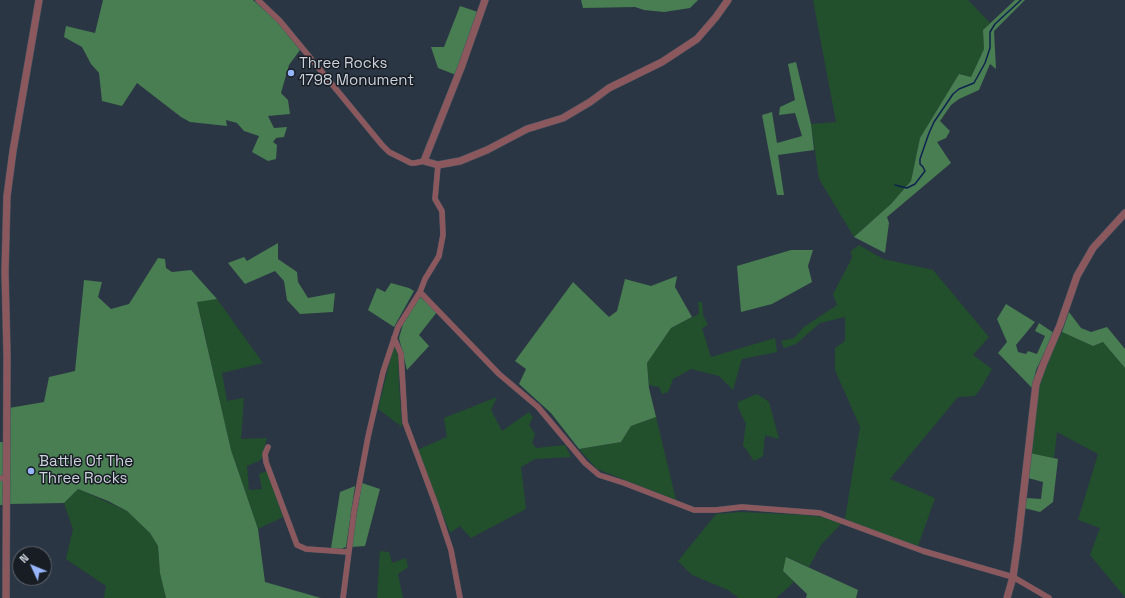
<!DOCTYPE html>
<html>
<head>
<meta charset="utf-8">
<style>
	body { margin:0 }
	#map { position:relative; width:1125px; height:598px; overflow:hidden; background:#2b3644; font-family:"Space Grotesk",sans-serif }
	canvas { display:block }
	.north { position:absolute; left:12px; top:546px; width:40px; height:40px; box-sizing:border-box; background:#181d24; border:1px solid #60666e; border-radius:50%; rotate:314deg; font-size:11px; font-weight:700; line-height:16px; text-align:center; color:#ccd3dd }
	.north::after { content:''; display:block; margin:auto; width:14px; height:18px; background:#97b6fd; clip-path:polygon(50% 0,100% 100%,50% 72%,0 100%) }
</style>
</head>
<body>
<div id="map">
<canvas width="1125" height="598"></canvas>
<div class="north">N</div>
</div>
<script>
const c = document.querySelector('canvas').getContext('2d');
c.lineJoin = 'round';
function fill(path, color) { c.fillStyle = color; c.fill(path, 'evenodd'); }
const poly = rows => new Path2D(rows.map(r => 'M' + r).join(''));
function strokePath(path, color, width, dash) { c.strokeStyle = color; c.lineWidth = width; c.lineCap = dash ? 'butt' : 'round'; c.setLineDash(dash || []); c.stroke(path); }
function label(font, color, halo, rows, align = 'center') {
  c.font = font + ' "Space Grotesk",sans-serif'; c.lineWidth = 3; c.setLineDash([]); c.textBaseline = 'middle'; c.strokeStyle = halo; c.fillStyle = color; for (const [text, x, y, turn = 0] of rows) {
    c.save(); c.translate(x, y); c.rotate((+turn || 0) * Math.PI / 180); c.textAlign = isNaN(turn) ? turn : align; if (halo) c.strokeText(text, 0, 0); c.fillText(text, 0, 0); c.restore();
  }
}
fill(poly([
	[813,0,968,0,990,23,983,30,984,49,971,77,959,74,920,138,911,181,891,204,854,237,819,179,811,124,836,122],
	[859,245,883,259,933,270,989,337,973,355,992,369,981,388,975,396,958,397,890,479,935,498,918,546,888,537,845,519,860,427,835,370,835,348,845,341,845,317,820,323,796,344,784,348,781,341,794,338,804,327,837,305,833,294,852,258,851,251],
	[217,299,263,363,222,373,227,401,244,398,241,439,267,438,261,460,247,466,249,490,262,489,259,474,267,471,283,517,258,529,231,450,197,301],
	[698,302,702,302,703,315,708,325,702,328,711,357,775,338,777,352,742,359,733,390,719,376,691,369,673,379,668,392,662,394,659,387,649,385,647,363,671,328,699,314],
	[1062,332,1093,346,1103,342,1125,368,1125,597,1090,555,1100,528,1078,520,1098,454,1057,432,1054,458,1030,453,1034,413,1041,377,1052,351],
	[394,345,398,356,399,385,402,427,378,409],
	[757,394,769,402,779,439,765,435,763,456,754,461,743,445,746,424,738,407,738,402],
	[497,397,491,410,502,431,529,412,533,417,529,425,535,434,532,443,536,448,565,445,571,457,535,459,521,467,526,509,471,538,460,526,450,533,417,450,447,437,444,418],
	[656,417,676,500,597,469,579,449,621,442,631,426],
	[78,489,127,511,150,533,158,546,160,573,166,598,104,598,106,586,66,559,73,529,64,503],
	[742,512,803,515,824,517,841,524,821,545,809,567,787,557,783,571,794,582,776,598,739,598,728,590,692,575,678,561,716,514],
	[380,551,389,552,392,563,406,558,408,567,398,574,403,598,377,598]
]), '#22502c');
fill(poly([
	[103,0,253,0,278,22,300,50,289,65,281,93,288,100,290,114,268,116,274,128,287,127,284,137,276,138,273,142,277,145,276,159,268,161,252,152,259,136,244,131,237,123,226,120,227,126,190,122,181,117,137,83,122,106,102,101,99,73,91,64,82,47,64,37,66,26,95,33],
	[581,0,698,0,690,8,664,12,644,10,635,7,583,8],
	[1015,0,1025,0,994,31,996,69,990,64,979,90,959,99,951,105,940,121,950,131,946,138,937,142,951,163,887,217,889,223,885,253,854,237,891,204,911,181,920,138,959,74,971,77,984,49,983,30],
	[460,6,478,12,456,75,438,68,431,47,444,47],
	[796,62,811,124,814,150,778,155,784,195,777,195,762,115,772,112,777,143,802,136,795,113,779,115,780,107,795,100,788,64],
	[278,243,278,259,297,272,298,282,308,298,335,293,333,312,300,314,287,300,284,281,275,271,245,284,228,263,244,257,247,261],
	[791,250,813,250,808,266,812,282,772,304,741,312,737,266],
	[158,258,165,259,166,268,172,272,191,270,217,299,197,302,231,450,258,529,265,582,321,598,166,598,160,573,158,546,150,533,127,511,108,501,78,489,64,503,9,504,9,408,44,402,49,377,75,371,84,280,102,282,98,297,111,309,129,304],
	[677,276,675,287,692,317,671,328,647,363,649,388,656,417,631,426,621,442,579,449,551,413,519,384,526,369,515,361,573,282,609,317,617,311,625,279,651,286],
	[391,283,409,288,414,291,394,327,368,310,377,288,385,292],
	[420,297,437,312,419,335,429,346,407,370,399,338,403,324],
	[1006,304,1035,322,1016,345,1018,352,1026,354,1028,351,1037,354,1045,336,1035,331,1039,323,1054,333,1036,370,1032,388,998,353,1007,342,997,319],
	[1069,312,1081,328,1091,332,1107,327,1125,349,1125,368,1103,342,1093,346,1062,332],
	[0,442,4,442,3,505,0,505],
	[1030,453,1058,459,1053,502,1040,512,1024,508,1027,498,1041,499,1043,482,1028,478],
	[362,483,380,489,365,546,351,547],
	[355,486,346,547,338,550,331,548,340,492],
	[786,557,858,590,856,598,806,598,807,594,783,571]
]), '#497d52');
strokePath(poly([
	[895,185,907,188,915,184,925,171,923,167,920,164,920,159,929,133,934,122,953,94,959,89,974,83,985,63,990,48,990,32,995,24,1021,0]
]), '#0f224f', 1.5);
const minor = poly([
	[258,0,280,21,382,145,389,152,411,163,415,163,424,161],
	[420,292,499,374,538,407,585,463,599,475,624,483,694,510,716,510,742,507,820,513,923,551,1013,577,1049,598],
	[394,338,401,354,405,422,436,505,451,550,460,598],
	[268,447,265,454,266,462,297,545,306,549,348,552],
	[0,478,6,479],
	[343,598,354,512,368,437,383,372,398,327,420,292,425,279,439,256,443,235,442,211,435,199,438,165]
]);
const tertiary = poly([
	[485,0,461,68,424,161,438,165,460,161,487,150,527,129,563,118,590,102,609,88,662,62,697,39,716,17,728,0],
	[6,598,7,355,5,272,7,196,13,151,39,0],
	[1007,598,1013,577,1018,541,1036,384,1043,365,1060,325,1077,276,1093,248,1125,213]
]);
strokePath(minor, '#485260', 6);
strokePath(tertiary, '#485260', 8);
strokePath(minor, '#8b595d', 5.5);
strokePath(tertiary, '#8b595d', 7);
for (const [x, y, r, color] of [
	[291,73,4,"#97b6fd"],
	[31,471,4,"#97b6fd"]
]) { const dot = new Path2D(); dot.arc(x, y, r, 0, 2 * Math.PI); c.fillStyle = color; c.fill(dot); strokePath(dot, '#181d24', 1.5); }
label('15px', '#ccd3dd', '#181d24', [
	["Three Rocks",299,64],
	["1798 Monument",299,81],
	["Battle Of The",39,462],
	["Three Rocks",39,479]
], 'left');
</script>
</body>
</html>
